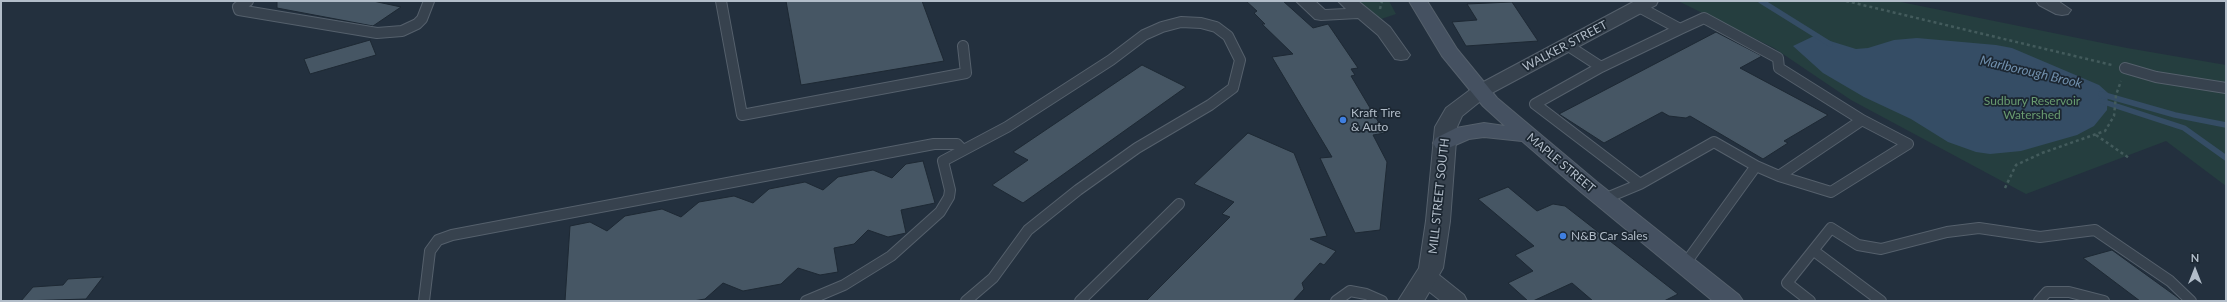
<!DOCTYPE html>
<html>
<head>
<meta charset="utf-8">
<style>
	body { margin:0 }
	#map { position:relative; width:2227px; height:302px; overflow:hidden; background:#23303e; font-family:Lato,sans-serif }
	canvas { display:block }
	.frame { position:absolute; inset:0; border:2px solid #b2bdc9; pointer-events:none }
	.north { position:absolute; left:2175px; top:250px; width:40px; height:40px; -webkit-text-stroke:3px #1c2732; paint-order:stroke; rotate:0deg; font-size:11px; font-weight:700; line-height:16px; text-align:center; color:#b2bdc9 }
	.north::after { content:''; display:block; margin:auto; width:14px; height:18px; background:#b2bdc9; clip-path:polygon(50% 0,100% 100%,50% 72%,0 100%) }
</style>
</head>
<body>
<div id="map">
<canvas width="2227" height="302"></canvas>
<div class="frame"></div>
<div class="north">N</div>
</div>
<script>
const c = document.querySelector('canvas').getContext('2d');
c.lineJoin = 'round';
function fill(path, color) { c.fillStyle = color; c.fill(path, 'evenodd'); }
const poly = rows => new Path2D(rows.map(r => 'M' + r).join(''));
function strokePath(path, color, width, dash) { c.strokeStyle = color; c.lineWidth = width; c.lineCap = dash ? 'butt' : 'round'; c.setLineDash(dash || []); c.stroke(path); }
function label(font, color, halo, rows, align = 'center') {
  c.font = font + ' Lato,sans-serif'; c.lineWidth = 3.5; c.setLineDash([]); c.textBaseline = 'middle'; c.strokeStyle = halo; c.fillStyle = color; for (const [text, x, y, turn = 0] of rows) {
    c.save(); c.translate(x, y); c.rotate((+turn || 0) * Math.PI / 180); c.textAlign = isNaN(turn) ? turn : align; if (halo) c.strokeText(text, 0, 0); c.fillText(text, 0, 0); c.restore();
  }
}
fill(poly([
	[1357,1,1389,1,1396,14,1381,19],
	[1896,1,2127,48,2226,65,2226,186,2166,141,2026,194,1851,100,1774,48,1680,2]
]), '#253e3f');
fill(poly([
	[1814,36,1856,49,1868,48,1894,40,1917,38,1996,45,2012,48,2099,85,2108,93,2107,110,2094,126,2077,135,2021,151,1990,154,1976,152,1948,142,1911,119,1864,97,1823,73,1793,46]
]), '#354d65');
strokePath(poly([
	[1761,1,1830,44],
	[2101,94,2175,115,2226,125],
	[2101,101,2184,128,2226,158]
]), '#354d65', 5.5);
const building = poly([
	[277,1,373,1,401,7,373,26,277,8,277,1],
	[786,1,922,1,944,61,801,85,786,1],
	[1246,1,1283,1,1313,28,1328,24,1358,68,1351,69,1355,75,1351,76,1385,133,1373,135,1387,162,1380,230,1355,233,1320,158,1332,157,1272,57,1293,54,1262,24,1265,24,1254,13,1257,11,1246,1],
	[1512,2,1538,41,1466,46,1452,22,1477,20,1467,4,1512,2],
	[1716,32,1762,56,1740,68,1828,115,1784,141,1788,143,1763,159,1690,116,1686,118,1669,116,1662,112,1604,143,1559,114,1716,32],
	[370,40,376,55,310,74,304,59,370,40],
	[1142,65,1186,87,1023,203,992,185,1028,160,1013,152,1142,65],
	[1248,133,1294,153,1327,236,1310,239,1336,251,1324,265,1320,263,1302,283,1304,289,1293,301,1146,301,1230,217,1222,214,1234,202,1194,184,1248,133],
	[923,161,935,203,901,210,906,233,888,237,868,230,854,244,834,248,838,272,820,275,798,268,781,284,743,291,723,283,705,299,693,301,565,301,570,226,590,222,607,231,625,216,662,209,681,217,699,202,734,196,753,203,769,189,805,182,823,190,838,177,873,170,892,178,906,164,923,161],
	[1508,187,1537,211,1553,204,1565,206,1678,294,1664,301,1593,301,1572,283,1533,301,1528,301,1508,283,1533,271,1515,255,1534,246,1478,199,1508,187],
	[2112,250,2177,297,2182,301,2140,301,2083,258,2112,250],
	[103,277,86,299,21,301,33,287,63,285,68,279,103,277]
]);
fill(building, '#465664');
strokePath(building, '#1e2934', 1);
const service = poly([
	[248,1,238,7,239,10,377,33,402,31,417,24,422,19,429,1],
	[721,1,742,115,966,73,963,46],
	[1680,29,1704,18,1778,58,1779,68,1862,120,1779,176,1756,166,1685,264],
	[1567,45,1601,67,1680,29,1639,7],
	[1601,67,1535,104,1640,184,1604,199],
	[2125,68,2156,77,2226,88],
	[1779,176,1831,192,1908,144,1862,120],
	[1640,184,1714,142,1756,166],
	[1814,251,1881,301],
	[424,301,430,251,438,240,452,235,934,144,957,144,963,150],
	[806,301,844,285,891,256,940,212,949,197,950,190,943,161,1007,127,1111,60,1144,35,1162,27,1181,22,1201,23,1216,27,1228,36,1240,60,1233,88,1210,105,1137,148,1078,190,1028,230,993,278,966,301],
	[1080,301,1179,204],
	[1336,301,1350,291,1366,294,1382,301],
	[1810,301,1787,283,1831,228,1858,245,1881,249,1947,232,1979,228,2040,237,2095,230,2170,281,2191,301],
	[2039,301,2047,292,2069,292,2104,301]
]);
const minor = poly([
	[1296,1,1315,1,1325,10,1346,9,1338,1,1358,1,1390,27,1410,55,1407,59,1401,60,1395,59,1378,35,1358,18,1321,20,1315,19,1296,1],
	[2036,1,2058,1,2071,10,2068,14,2062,15,2056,14,2039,5,2036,1],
	[1426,269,1434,271,1464,295,1467,301,1441,301,1418,283,1415,277,1418,271,1426,269]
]);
const tertiary = poly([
	[1635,1,1658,1,1656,5,1488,95,1462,116,1457,127,1450,221,1443,268,1424,301,1398,301,1419,268,1426,221,1435,127,1446,108,1474,87,1635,1]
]);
const secondary = poly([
	[1409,1,1427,1,1457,49,1497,98,1597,182,1739,295,1743,301,1713,301,1581,192,1522,141,1484,137,1469,139,1444,150,1436,148,1433,143,1436,138,1456,128,1484,123,1505,126,1483,106,1442,56,1409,1]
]);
strokePath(service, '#55606c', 12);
strokePath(minor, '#55606c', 2);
strokePath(tertiary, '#55606c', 2);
strokePath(secondary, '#55606c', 2);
strokePath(poly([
	[1846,1,2112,65],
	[1380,9,1382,1],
	[2096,135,2129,158],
	[2005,188,2016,165,2042,153,2105,131,2114,116,2116,95,2121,81]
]), '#435b5c', 2.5, [3, 3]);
strokePath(service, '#37424e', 10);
fill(minor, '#37424e');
fill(tertiary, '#37424e');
fill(secondary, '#455161');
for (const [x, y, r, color] of [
	[1343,120,4,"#3f7fe0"],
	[1563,236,4,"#3f7fe0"]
]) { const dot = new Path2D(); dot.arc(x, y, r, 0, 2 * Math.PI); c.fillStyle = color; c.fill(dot); strokePath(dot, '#1c2732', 1.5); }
label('12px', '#b2bdc9', '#1c2732', [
	["WALKER STREET",1565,46,-28],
	["MAPLE STREET",1561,163,40],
	["MILL STREET SOUTH",1439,196,-84]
]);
label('12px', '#699b70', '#1c2732', [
	["Sudbury Reservoir",2032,101],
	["Watershed",2032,115]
]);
label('12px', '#b2bdc9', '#1c2732', [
	["Kraft Tire",1351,113],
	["& Auto",1351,127],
	["N&B Car Sales",1571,236]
], 'left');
label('italic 13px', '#7190ad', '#1c2732', [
	["Marlborough Brook",2031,72,13]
]);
</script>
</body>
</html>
